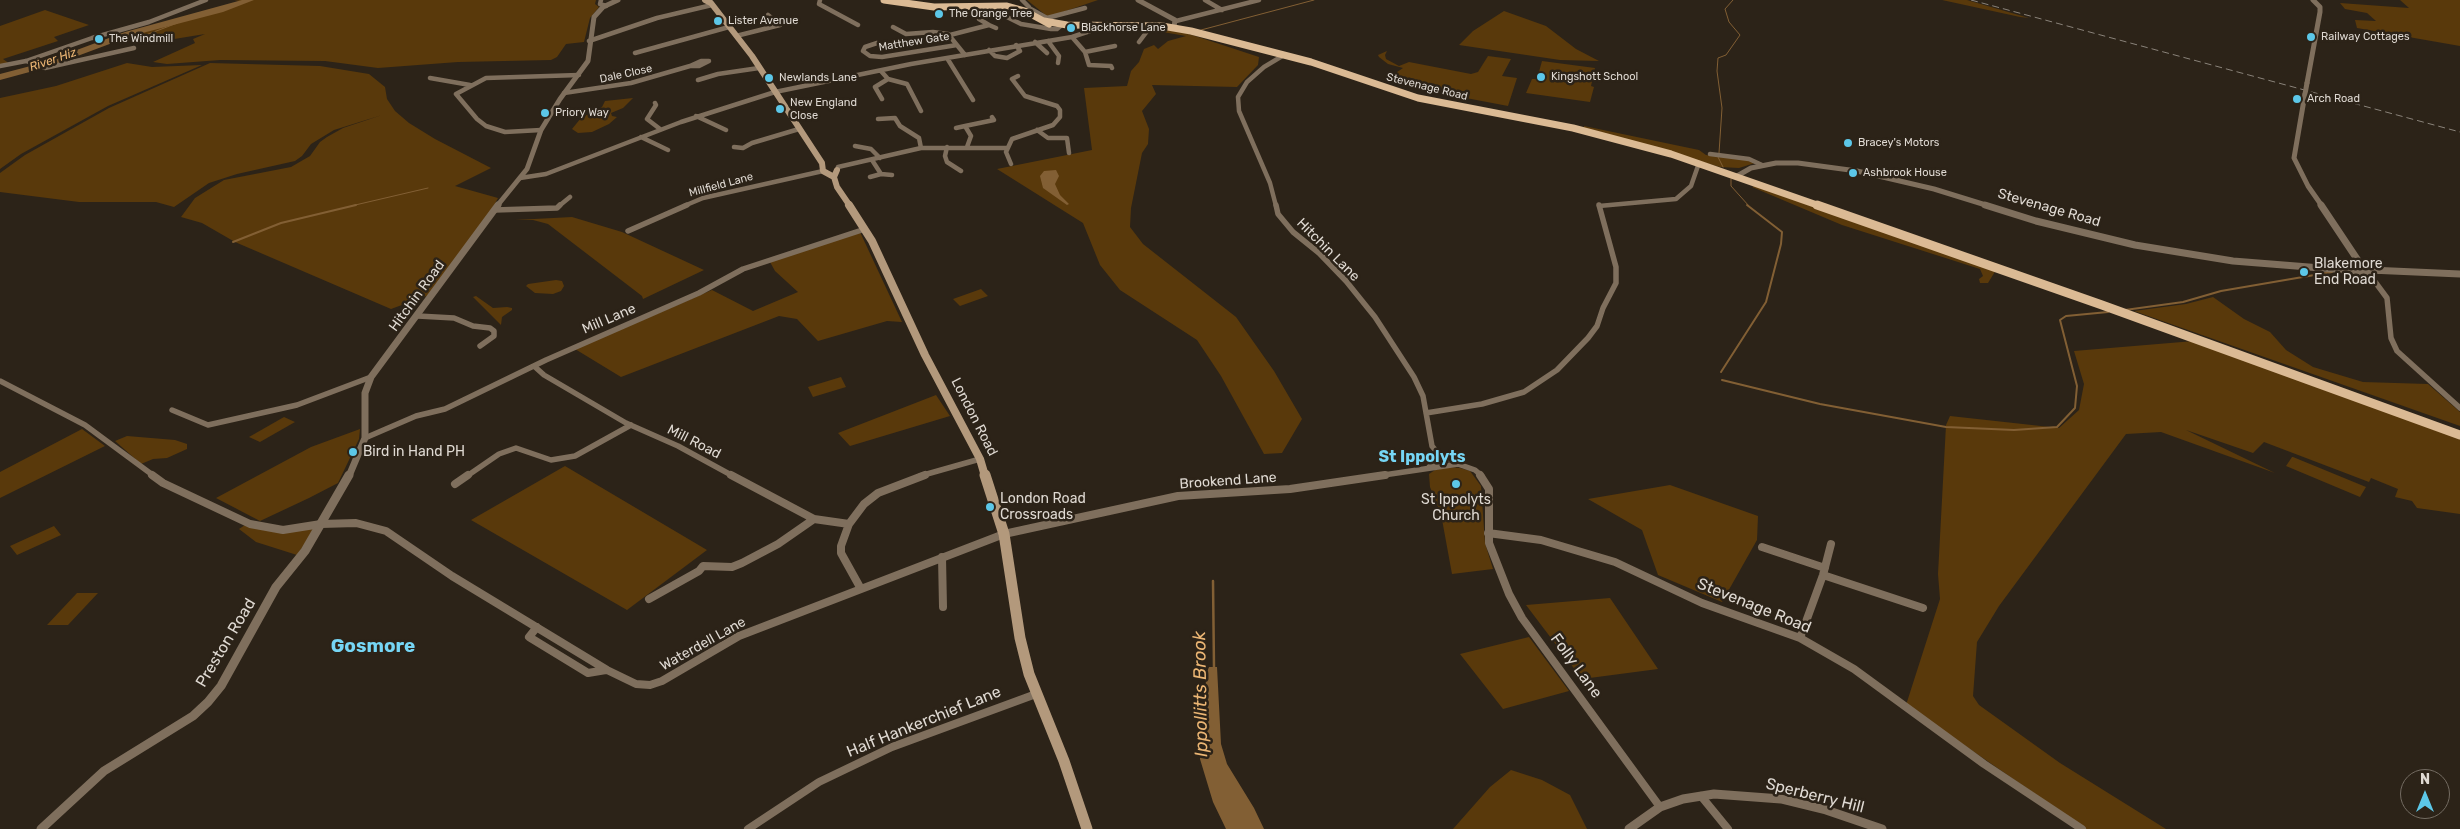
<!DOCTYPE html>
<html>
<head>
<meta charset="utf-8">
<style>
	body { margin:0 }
	#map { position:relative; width:2460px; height:829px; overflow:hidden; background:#2c2318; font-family:Rubik,sans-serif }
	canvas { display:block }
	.north { position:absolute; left:2400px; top:769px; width:50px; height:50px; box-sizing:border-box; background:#2c2318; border:1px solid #746c62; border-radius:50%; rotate:0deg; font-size:14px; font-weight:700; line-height:20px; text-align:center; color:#dfd9d2 }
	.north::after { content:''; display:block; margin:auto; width:18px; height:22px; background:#5cc7e8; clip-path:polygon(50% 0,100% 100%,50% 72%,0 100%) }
</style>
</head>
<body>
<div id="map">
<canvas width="2460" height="829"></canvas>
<div class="north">N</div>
</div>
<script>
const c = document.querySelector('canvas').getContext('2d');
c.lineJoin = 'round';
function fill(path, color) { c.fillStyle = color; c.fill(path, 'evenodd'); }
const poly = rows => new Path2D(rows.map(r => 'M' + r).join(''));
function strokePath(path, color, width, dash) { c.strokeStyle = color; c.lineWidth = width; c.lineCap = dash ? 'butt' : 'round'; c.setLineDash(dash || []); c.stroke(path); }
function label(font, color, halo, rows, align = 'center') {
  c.font = font + ' Rubik,sans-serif'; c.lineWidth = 5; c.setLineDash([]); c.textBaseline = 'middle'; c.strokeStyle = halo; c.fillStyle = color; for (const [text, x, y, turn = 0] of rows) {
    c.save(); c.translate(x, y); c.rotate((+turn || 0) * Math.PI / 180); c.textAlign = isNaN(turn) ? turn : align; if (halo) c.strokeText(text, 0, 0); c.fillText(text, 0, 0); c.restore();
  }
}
fill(poly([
	[234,0,596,0,595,4,599,7,590,18,584,42,566,44,557,57,551,60,458,62,378,68,325,61,220,60,167,64,153,62,195,43,193,39,205,34,162,41,164,34,146,40,138,39,143,36,136,35,107,42,113,38,131,32,196,15,227,7,228,9,246,2],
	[1027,0,1098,0,1048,17],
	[1942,0,1967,0,2029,18,2020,17],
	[2400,0,2460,0,2460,46,2357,28,2355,20,2376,21,2367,13,2345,9,2340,3,2409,8],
	[45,10,89,25,54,37,58,41,3,59,10,64,0,66,0,26],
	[1504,11,1546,26,1576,49,1599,61,1560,60,1459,45,1473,31],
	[1153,28,1186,33,1259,57,1258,65,1237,87,1152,85,1156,94,1142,111,1149,129,1148,144,1142,153,1131,208,1130,227,1143,244,1236,317,1274,371,1302,419,1282,453,1264,454,1221,376,1197,340,1120,290,1100,265,1083,223,997,169,1092,150,1084,88,1127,86,1131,71,1139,62,1144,49,1154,45,1158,49,1168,41,1186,36,1151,30],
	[1387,51,1385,55,1386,59,1399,66,1409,62,1471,74,1478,72,1488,56,1511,59,1502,76,1517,78,1508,106,1445,94,1398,77,1399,76,1394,74,1403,68,1388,64,1379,57,1378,55],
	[1542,61,1595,68,1591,86,1594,87,1590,102,1526,93,1532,79,1537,79],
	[127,63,152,67,202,65,108,106,21,154,0,169,0,98,56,86],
	[210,63,320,66,369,74,385,87,387,99,395,111,409,123,435,139,491,168,455,186,498,198,482,227,432,294,391,309,235,242,202,223,181,217,195,198,224,180,291,167,310,156,320,142,327,137,343,128,382,115,334,130,311,144,302,156,295,161,237,174,209,183,174,207,156,202,79,202,0,192,0,173,25,155,109,108],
	[633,98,623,108,611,113,612,116,617,117,609,124,592,132,578,133,572,129,581,118,602,107,605,101],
	[1584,126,1699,150,1706,155,1748,160,1755,163,1739,168,1720,167,1584,128],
	[1754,186,1996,270,1988,283,1980,283,1979,279,1983,276,1980,269,1842,225,1752,187],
	[572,217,622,232,704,270,643,299,642,296,548,224,533,220,515,220],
	[860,232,902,322,887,321,818,341,797,319,779,316,621,377,575,349,712,290,753,311,798,292,775,271,770,262],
	[556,280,562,281,564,286,561,291,553,294,535,293,526,286,528,284],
	[981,289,988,296,960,306,953,299],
	[476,296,493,308,507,307,512,308,512,310,502,317,501,325,473,297],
	[2213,297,2244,319,2270,332,2286,350,2313,367,2363,382,2428,384,2460,412,2460,426,2134,311,2186,304],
	[2194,341,2460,438,2460,514,2417,508,2412,501,2395,497,2398,489,2371,478,2369,482,2264,442,2253,453,2186,430,2275,473,2161,432,2126,434,1999,606,1977,642,1973,696,1979,705,2060,763,2166,829,2086,829,1906,705,1940,599,1938,574,1946,425,1950,416,2059,428,2079,410,2084,384,2074,351],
	[841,377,846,387,813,397,808,387],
	[936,395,950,416,850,446,838,433],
	[284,417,295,422,260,442,249,437],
	[82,429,105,446,0,498,0,472],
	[360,429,359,439,338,483,309,498,260,521,216,498,311,447],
	[127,436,175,440,187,444,187,449,167,458,153,459,141,464,115,441],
	[2292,457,2293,457,2366,487,2360,497,2286,466],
	[565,466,707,550,627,610,471,520],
	[1449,467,1460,468,1470,471,1481,486,1485,543,1493,569,1452,574,1441,514,1430,487,1429,474,1435,470],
	[1670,485,1758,516,1757,540,1722,602,1658,575,1642,530,1588,499],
	[245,525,270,531,316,527,297,555,256,542,239,529],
	[54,526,61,535,17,555,10,546],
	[77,593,98,593,68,625,47,625],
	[1610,598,1658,669,1582,679,1526,605],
	[1529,637,1569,691,1503,709,1460,654],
	[1511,770,1542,780,1570,795,1587,829,1453,829,1490,787]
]), '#59390b');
fill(poly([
	[1056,170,1059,176,1055,184,1060,195,1069,204,1067,205,1043,188,1040,176,1044,171],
	[1209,667,1217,667,1221,744,1227,764,1254,808,1264,829,1226,829,1213,802,1200,759,1201,726,1207,672]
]), '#825f34');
strokePath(poly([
	[1201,30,1314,0],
	[146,35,193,17],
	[1719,153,1722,108,1717,71,1718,58,1726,55,1740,35,1729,22,1725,9,1733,0],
	[1718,157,1723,167],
	[1731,179,1731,186,1749,206],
	[351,206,428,188]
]), '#825f34', 1);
strokePath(poly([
	[233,242,281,223,356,205],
	[2125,310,2183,302,2221,291,2332,272],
	[1721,372,1766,302,1781,244,1782,232,1747,205],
	[1722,380,1820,404,1946,427,2014,430,2057,427,2075,408,2077,386,2060,320,2066,316,2108,312]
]), '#825f34', 2);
strokePath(poly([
	[1213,581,1214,668]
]), '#825f34', 2.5);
fill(poly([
	[242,0,254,0,223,12,131,36,48,67,0,80,0,74,42,63,125,32,242,0]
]), '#825f34');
strokePath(poly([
	[601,0,600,4,606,6],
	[820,0,819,4,858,25],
	[1022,0,1029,7,1028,10],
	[1205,0,1222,10],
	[1029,8,1047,18,1085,8],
	[1007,17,1021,24,1051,29,1057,29,1063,24],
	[979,19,989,25],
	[1176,21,1259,0],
	[893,27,906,34,933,32,948,34,965,55],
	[950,35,989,25,996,28],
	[736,36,780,25,768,15],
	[1072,37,1085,52,1115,46],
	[589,41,657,18,712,5],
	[1048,41,1059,56,1058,63],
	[1035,42,1047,53],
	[1139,42,1151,26],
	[877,43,865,47,863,51,870,56,882,57,957,45],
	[989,50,995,56,1007,58,1020,51,1016,45],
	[1085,52,1089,65,1111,66,1112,68],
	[635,53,729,27],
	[947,58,973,100],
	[26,61,45,68,134,48],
	[701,61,709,61,699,66,690,66,701,61],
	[0,66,26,61,92,38,149,22,206,0],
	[881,71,888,79,907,84,921,111],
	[430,78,470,85],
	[698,80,718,74,759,68],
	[564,93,631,83,690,66],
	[882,99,875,87,888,79],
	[655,103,656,105,647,119,660,129],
	[696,116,726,130],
	[878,119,895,118,900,126,919,138,921,148],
	[956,128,965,126],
	[541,130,505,132,486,126,477,119,456,94,486,78,579,75],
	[1037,130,1048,138,1067,138,1069,153],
	[641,137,668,150],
	[855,146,871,149,880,158],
	[734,147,743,148,752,143,799,129],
	[947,147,945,156,947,162,961,171],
	[967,147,971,136,965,126,994,120,992,117],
	[1710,154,1749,159,1762,165],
	[872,160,881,174,892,175],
	[1011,164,1006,152,1012,139,1053,125,1060,117,1060,110,1057,106,1025,96,1012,79,1018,76],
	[838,167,921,148,1007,148],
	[870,177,881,174],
	[520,178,546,174,681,122,775,92,911,64,1072,37,1090,31,1093,24],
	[559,206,570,197],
	[684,206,703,198,823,171],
	[1276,206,1270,183,1239,111,1238,97,1247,82,1264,67,1284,55],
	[1599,206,1676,199,1691,186,1699,163]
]), '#7f6f5d', 4.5);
strokePath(poly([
	[1276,205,1278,214,1293,232,1319,253,1346,281,1375,317,1414,377,1423,396,1432,446,1436,451,1458,464,1475,470,1482,476],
	[495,210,557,208,560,205],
	[628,231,687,205],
	[2370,275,2387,298,2391,338,2397,351,2460,408],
	[418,316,454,318,473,326,490,328,494,331,494,336,480,346],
	[534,366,544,375,626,423,678,446,733,476],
	[0,381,85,425,154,476],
	[172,410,208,425,297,405,371,377],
	[1426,413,1482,404,1524,392,1557,370,1588,338,1597,326,1603,308,1616,283,1616,267,1599,205],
	[365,438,416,416,445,409,546,360,699,293,743,269,865,229],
	[1429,467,1437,460,1436,451],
	[467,476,499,454,516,448,551,460,575,456,631,425],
	[920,476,980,459],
	[1377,476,1458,464]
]), '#7f6f5d', 5.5);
strokePath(poly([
	[152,475,163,483,250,524,283,530,321,524,356,523,386,531,452,576,607,670,636,684,650,685,662,681,739,636,1004,534,1178,496,1290,489,1385,475],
	[731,475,814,519,849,524],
	[1480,475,1489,489,1489,543,1509,594,1522,618,1660,807],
	[455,484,468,475],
	[1488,533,1541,540,1615,562,1702,603,1800,638,1854,669,1984,764,2082,829],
	[1762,547,1825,568],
	[942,557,943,607],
	[1823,575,1923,608],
	[861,589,841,553,841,546,849,524,864,504,878,493,925,475],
	[649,599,699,571,703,566,732,567,742,563,778,544,814,519],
	[537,627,529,637,588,673,606,670],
	[1800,638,1823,575,1831,544],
	[1701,796,1728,829],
	[748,829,819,782,892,747,1036,694]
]), '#7f6f5d', 8);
strokePath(poly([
	[1138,0,1175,20,1174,27],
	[2307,83,2320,12,2320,7,2313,0],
	[2305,94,2294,158,2308,186,2322,206],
	[1737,176,1751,168,1776,163,1798,163,1857,171,1934,189,1989,206],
	[497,206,527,169,541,130,560,99,588,61,594,17,603,7,618,0]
]), '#7f6f5d', 5);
strokePath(poly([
	[1985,205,2036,221,2135,245,2233,261,2359,271,2370,275,2373,275,2373,272],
	[2321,205,2363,268],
	[2370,270,2460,274],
	[349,476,365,438,365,393,371,377,498,205]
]), '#7f6f5d', 7);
strokePath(poly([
	[41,829,104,771,193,716,208,702,221,686,276,587,305,551,349,475],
	[1629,829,1660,807,1683,799,1714,794,1781,799,1826,810,1882,829]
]), '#7f6f5d', 9);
strokePath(poly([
	[705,0,711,3,752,56,822,163,823,171,834,177],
	[837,170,834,177,837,187,850,206]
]), '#b3997c', 6);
strokePath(poly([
	[849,205,872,241,925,355,980,459,985,476]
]), '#b3997c', 8);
strokePath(poly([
	[985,475,1004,534,1020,638,1029,674,1064,761,1087,829]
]), '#b3997c', 11);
strokePath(poly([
	[884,0,934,7,1007,6,1025,11,1049,24],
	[1044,21,1067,25,1162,26,1191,31,1311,62,1418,98,1573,128,1671,154,1820,206]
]), '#dbba94', 7);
strokePath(poly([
	[1817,205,2102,305,2460,435]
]), '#dbba94', 9);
strokePath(poly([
	[1971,0,2460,132]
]), '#8a837a', 1, [7, 4]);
strokePath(poly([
	[2305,94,2307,83]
]), '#7f6f5d', 5);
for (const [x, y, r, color] of [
	[939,14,5,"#5cc7e8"],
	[718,21,5,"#5cc7e8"],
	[1071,28,5,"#5cc7e8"],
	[2311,37,5,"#5cc7e8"],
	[99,39,5,"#5cc7e8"],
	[1541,77,5,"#5cc7e8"],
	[769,78,5,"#5cc7e8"],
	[2297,99,5,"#5cc7e8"],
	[780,109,5,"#5cc7e8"],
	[545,113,5,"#5cc7e8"],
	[1848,143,5,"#5cc7e8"],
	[1853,173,5,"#5cc7e8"],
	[2304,272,5,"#5cc7e8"],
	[353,452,5,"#5cc7e8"],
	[1456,484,5,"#5cc7e8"],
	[990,507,5,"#5cc7e8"]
]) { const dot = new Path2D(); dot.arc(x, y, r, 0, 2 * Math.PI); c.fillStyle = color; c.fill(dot); strokePath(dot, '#2c2318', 2); }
label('11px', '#dfd9d2', '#2c2318', [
	["The Orange Tree",949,14],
	["Lister Avenue",728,21],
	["Blackhorse Lane",1081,28],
	["Railway Cottages",2321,37],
	["The Windmill",109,39],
	["Kingshott School",1551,77],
	["Newlands Lane",779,78],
	["Arch Road",2307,99],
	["New England",790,103],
	["Close",790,116],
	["Priory Way",555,113],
	["Bracey's Motors",1858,143],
	["Ashbrook House",1863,173]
], 'left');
label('11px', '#dfd9d2', '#2c2318', [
	["Matthew Gate",914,42,-9],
	["Dale Close",626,74,-12],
	["Stevenage Road",1427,87,14],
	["Millfield Lane",721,185,-15]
]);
label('italic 12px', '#ecb674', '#2c2318', [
	["River Hiz",53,60,-19]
]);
label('14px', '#dfd9d2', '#2c2318', [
	["Stevenage Road",2049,208,16],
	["Hitchin Lane",1328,250,45],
	["Hitchin Road",417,296,-54],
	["Mill Lane",609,319,-23],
	["London Road",974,417,63],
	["Mill Road",694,442,27],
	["Brookend Lane",1228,481,-4],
	["Waterdell Lane",703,644,-29]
]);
label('14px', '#dfd9d2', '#2c2318', [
	["Blakemore",2314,264],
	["End Road",2314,280],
	["Bird in Hand PH",363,452],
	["London Road",1000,499],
	["Crossroads",1000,515],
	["St Ippolyts",1456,500,"center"],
	["Church",1456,516,"center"]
], 'left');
label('bold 16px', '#76d6f5', '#2c2318', [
	["St Ippolyts",1422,457]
]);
label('16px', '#dfd9d2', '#2c2318', [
	["Stevenage Road",1754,606,22],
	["Preston Road",226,643,-59],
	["Folly Lane",1576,666,54],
	["Half Hankerchief Lane",924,722,-22],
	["Sperberry Hill",1815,796,14]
]);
label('italic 18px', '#ecb674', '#2c2318', [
	["Ippollitts Brook",1201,694,-91]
]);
label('bold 19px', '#76d6f5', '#2c2318', [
	["Gosmore",373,647]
]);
</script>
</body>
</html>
